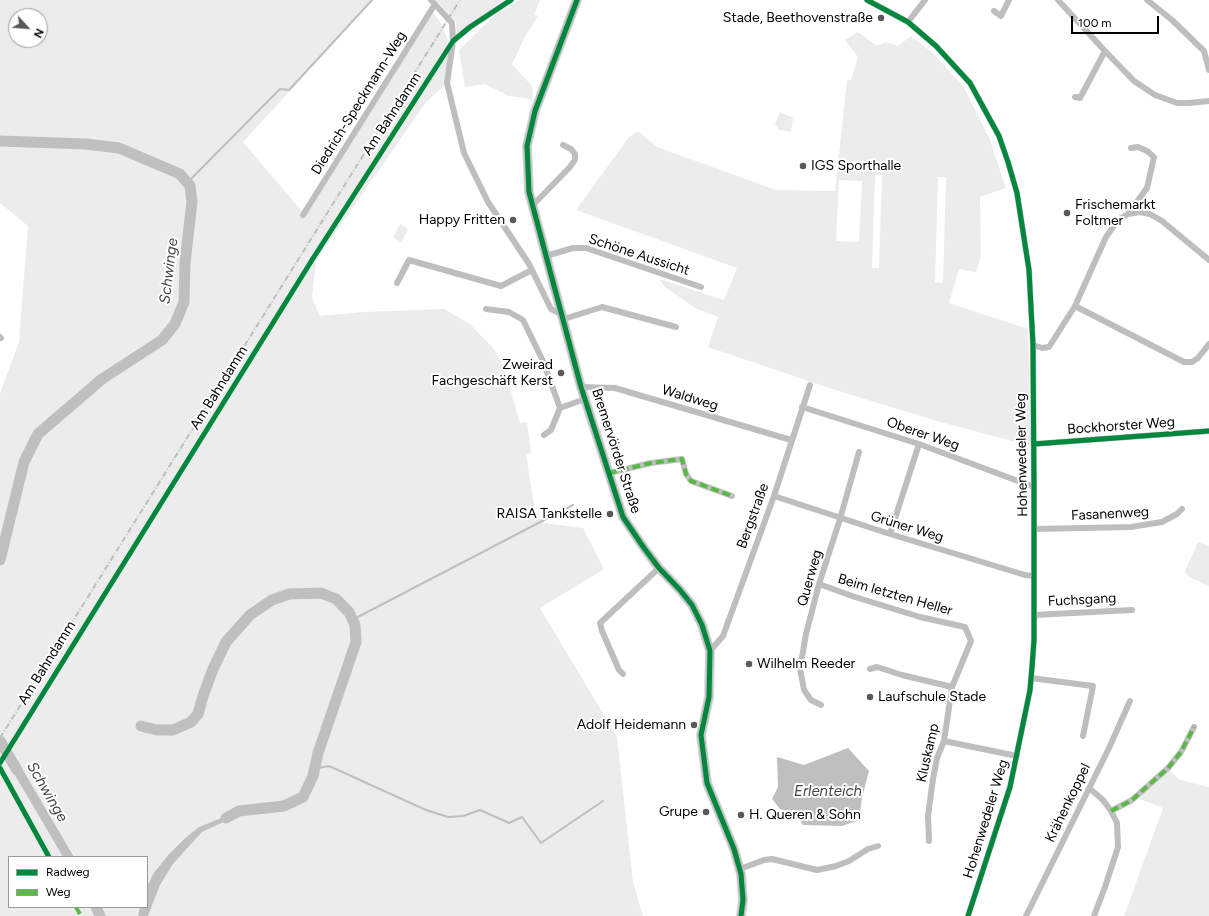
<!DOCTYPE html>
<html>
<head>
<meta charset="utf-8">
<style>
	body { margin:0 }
	#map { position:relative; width:1209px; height:916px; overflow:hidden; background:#fff; font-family:Figtree,sans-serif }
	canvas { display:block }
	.legend { position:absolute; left:8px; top:856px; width:140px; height:52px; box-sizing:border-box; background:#fff; border:1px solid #999; margin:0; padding:5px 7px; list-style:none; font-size:12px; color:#000 }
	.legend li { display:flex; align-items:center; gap:8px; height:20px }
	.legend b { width:20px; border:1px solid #999 }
	.north { position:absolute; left:8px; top:8px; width:40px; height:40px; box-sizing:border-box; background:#fff; border:1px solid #999; border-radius:50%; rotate:116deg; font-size:11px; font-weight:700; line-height:16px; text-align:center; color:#000 }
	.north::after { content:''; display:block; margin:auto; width:14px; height:18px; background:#595959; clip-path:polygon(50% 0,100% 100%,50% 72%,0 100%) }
	.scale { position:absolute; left:1071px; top:16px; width:88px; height:18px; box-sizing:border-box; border:2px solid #000; border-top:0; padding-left:5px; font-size:12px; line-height:14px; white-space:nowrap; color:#000; -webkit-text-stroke:3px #fff; paint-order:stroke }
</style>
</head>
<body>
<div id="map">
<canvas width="1209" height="916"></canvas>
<ul class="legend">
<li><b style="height:5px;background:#00873e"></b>Radweg</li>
<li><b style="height:5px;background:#58b947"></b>Weg</li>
</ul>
<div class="north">N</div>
<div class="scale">100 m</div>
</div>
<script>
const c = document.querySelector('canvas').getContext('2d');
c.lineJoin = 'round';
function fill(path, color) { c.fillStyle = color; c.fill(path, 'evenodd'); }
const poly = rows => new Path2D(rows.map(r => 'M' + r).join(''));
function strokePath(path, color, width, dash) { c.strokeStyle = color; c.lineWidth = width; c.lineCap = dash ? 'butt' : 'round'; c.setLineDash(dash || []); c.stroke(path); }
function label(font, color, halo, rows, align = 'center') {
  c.font = font + ' Figtree,sans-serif'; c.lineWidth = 4; c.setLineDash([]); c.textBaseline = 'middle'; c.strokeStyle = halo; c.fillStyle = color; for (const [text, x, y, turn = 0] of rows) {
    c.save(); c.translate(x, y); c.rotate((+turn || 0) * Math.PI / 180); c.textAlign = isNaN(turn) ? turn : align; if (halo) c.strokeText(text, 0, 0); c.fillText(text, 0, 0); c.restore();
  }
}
fill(poly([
	[0,0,374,0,243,142,305,215,432,12,439,20,450,44,444,86,426,102,316,261,312,298,320,316,363,312,444,309,470,324,493,348,504,368,520,423,527,422,531,453,526,454,535,512,544,523,583,528,604,569,540,608,617,737,633,882,643,916,148,916,160,885,173,864,202,832,239,815,276,807,239,811,183,839,169,854,153,874,147,887,147,857,74,857,13,754,10,758,6,760,63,857,9,857,9,907,89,907,94,916,0,916,0,393,19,342,28,226,0,203],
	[16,16,40,16,40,40,16,40],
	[436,0,504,0,457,34,456,22],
	[519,0,540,0,534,15,538,16,527,33,512,64,532,86,533,98,531,103,530,99,509,96,485,84,465,87,459,50,496,14],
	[858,32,877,46,886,42,898,46,911,36,934,54,963,86,990,140,1006,188,980,197,981,256,976,272,959,269,949,303,1028,329,1031,446,937,421,832,389,708,347,718,317,697,309,666,288,659,279,724,300,737,268,576,210,629,137,638,131,657,147,776,190,835,191,847,80,851,80,858,57,845,40],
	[875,175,882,175,879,268,872,268],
	[938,177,946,177,943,283,935,282],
	[839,180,862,181,859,242,836,241],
	[780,112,793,118,791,132,779,130,775,124],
	[400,224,408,229,401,243,393,237],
	[1198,542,1209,546,1209,586,1189,577,1185,571],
	[1169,770,1180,780,1209,787,1209,916,1124,916,1163,808,1137,798,1156,783],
	[102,907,140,907,138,916,106,916]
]), '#ececec');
fill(poly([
	[848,748,869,771,862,798,859,820,842,826,803,825,796,814,780,809,772,799,778,787,777,757,804,765],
	[13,753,74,857,63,857,6,760,10,758],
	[284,806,239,815,202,832,173,864,160,885,148,916,138,916,140,907,147,907,147,887,153,874,169,854,184,839,199,827,239,811],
	[90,907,102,907,106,916,94,916]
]), '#bfbfbf');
strokePath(poly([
	[187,183,280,89,289,90,372,0],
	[352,620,573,505],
	[314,769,329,766,426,810,448,817,463,816,480,810,509,823,522,817,541,843,603,801]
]), '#bfbfbf', 2);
strokePath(poly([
	[0,141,86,144,119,148,180,174,190,186,192,202,185,263,184,302,175,324,162,340,102,379,38,434,24,462,0,560],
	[141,726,157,730,173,730,191,722,198,714,203,696,213,669,226,642,250,615,272,600,289,594,321,593,336,599,349,612,355,625,356,642,318,753,313,776,303,797,284,806,239,811,226,818],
	[0,741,17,770]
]), '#bfbfbf', 11);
const major = poly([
	[577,0,535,111,527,146,529,192,581,387,623,517,644,548,659,568,680,590,692,605,702,625,710,651,709,697,701,735,707,783,734,849,741,874,743,900,741,916]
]);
strokePath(major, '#dbdbdb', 10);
strokePath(poly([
	[431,0,452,23,453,41,447,83,464,153,488,202,529,264,551,309,563,315],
	[867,0,908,22,936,46,970,83,999,136,1008,162,1017,193,1029,270,1033,345,1034,487,1034,640,1032,667,1030,690,1010,787,968,916],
	[1058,0,1105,51,1134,81,1155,95,1177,103,1189,103,1209,101],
	[1147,0,1172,20,1204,51,1209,70],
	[994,11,1001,16,1009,0],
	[908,22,925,0],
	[453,41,470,27,511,0],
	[1075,97,1080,98,1105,51],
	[533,205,569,168,575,160,575,154,571,149,563,145],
	[1128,214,1147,188,1154,157,1147,151,1138,147,1131,148],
	[303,215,435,4],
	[546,256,573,248,586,248,701,287],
	[397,283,409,260,501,286,532,270],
	[1075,306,1184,362,1192,362,1198,358,1209,344],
	[486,309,509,312,523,320,543,361,560,408,585,399],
	[564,319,602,307,676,327],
	[0,337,1,338],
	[1033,345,1042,348,1049,347,1075,306,1106,237,1118,220,1128,214,1140,212,1150,214,1162,221,1209,260],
	[581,387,615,388,791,440],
	[802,407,919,444,1034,487],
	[544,435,551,430,560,408],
	[1034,444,1209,431],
	[609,473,651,463,682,459,686,474,691,481,732,496],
	[774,496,890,534,1025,575,1034,576],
	[1035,529,1131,527,1149,524,1162,522,1177,514,1182,509],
	[890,534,919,444],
	[819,584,855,597,920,617,965,627,971,641,952,687,944,741,937,758,933,779,928,816,929,841],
	[1034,615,1132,610],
	[710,651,723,636,774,496,810,385],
	[870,669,877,667,902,675,952,687],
	[623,674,619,670,602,631,600,623,659,568],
	[1031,678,1093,686,1083,736],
	[821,705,811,700,804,690,800,669,806,634,819,584,840,519,859,452],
	[944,741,1017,756],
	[1089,788,1103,800,1111,811,1117,823,1118,847,1105,887,1094,916],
	[1111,811,1132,800,1168,768,1181,752,1194,727],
	[740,869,764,860,772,859,817,870,836,866,849,861,868,849,878,846],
	[1026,916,1109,748,1130,701]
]), '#bebebe', 6);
strokePath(major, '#bebebe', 8);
strokePath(poly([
	[0,738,460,0]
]), '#bebebe', 2, [6, 2, 1, 2]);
strokePath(poly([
	[609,473,651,463,682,459,686,474,691,481,732,496],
	[1111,811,1132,800,1168,768,1181,752,1194,727],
	[76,907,81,916]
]), '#58b947', 4, [8, 4]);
strokePath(poly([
	[577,0,535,111,527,146,529,192,581,387,623,517,644,548,659,568,680,590,692,605,702,625,710,651,709,697,701,735,707,783,734,849,741,874,743,900,741,916],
	[867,0,908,22,936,46,970,83,999,136,1008,162,1017,193,1029,270,1033,345,1034,487,1034,640,1032,667,1030,690,1010,787,968,916],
	[1034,444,1209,431],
	[0,763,312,260,453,41,470,27,511,0],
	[0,768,49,857]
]), '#00873e', 5);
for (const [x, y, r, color] of [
	[881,18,4,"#595959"],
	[803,166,4,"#595959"],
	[1067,213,4,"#595959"],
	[513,220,4,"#595959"],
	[561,373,4,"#595959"],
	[610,514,4,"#595959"],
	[749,664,4,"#595959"],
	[870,697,4,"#595959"],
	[694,725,4,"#595959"],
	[706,812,4,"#595959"],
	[741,815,4,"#595959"]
]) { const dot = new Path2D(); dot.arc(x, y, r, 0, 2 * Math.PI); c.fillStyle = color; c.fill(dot); strokePath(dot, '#fff', 1.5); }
label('14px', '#000', '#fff', [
	["Stade, Beethovenstraße",873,18],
	["IGS Sporthalle",811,166,"left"],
	["Frischemarkt",1075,205,"left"],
	["Foltmer",1075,221,"left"],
	["Happy Fritten",505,220],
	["Zweirad",553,365],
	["Fachgeschäft Kerst",553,381],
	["RAISA Tankstelle",602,514],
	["Wilhelm Reeder",757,664,"left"],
	["Laufschule Stade",878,697,"left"],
	["Adolf Heidemann",686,725],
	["Grupe",698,812],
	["H. Queren & Sohn",749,815,"left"]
], 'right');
label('14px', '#000', '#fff', [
	["Diedrich-Speckmann-Weg",359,103,-58],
	["Am Bahndamm",392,114,-57],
	["Schöne Aussicht",639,255,18],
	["Am Bahndamm",219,388,-58],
	["Waldweg",690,398,17],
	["Bockhorster Weg",1121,426,-4],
	["Oberer Weg",923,434,19],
	["Bremervörder Straße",616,451,72],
	["Hohenwedeler Weg",1022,455,-91],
	["Fasanenweg",1110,514,-3],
	["Bergstraße",753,516,-70],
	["Grüner Weg",907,527,17],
	["Querweg",810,578,-74],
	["Beim letzten Heller",895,595,16],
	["Fuchsgang",1082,600,-3],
	["Am Bahndamm",47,663,-58],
	["Kluskamp",928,753,-77],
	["Krähenkoppel",1068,803,-64],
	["Hohenwedeler Weg",986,819,-73]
]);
label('italic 15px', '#444', '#fff', [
	["Schwinge",169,271,-83],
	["Schwinge",47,792,60],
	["Erlenteich",828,792]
]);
</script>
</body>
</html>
